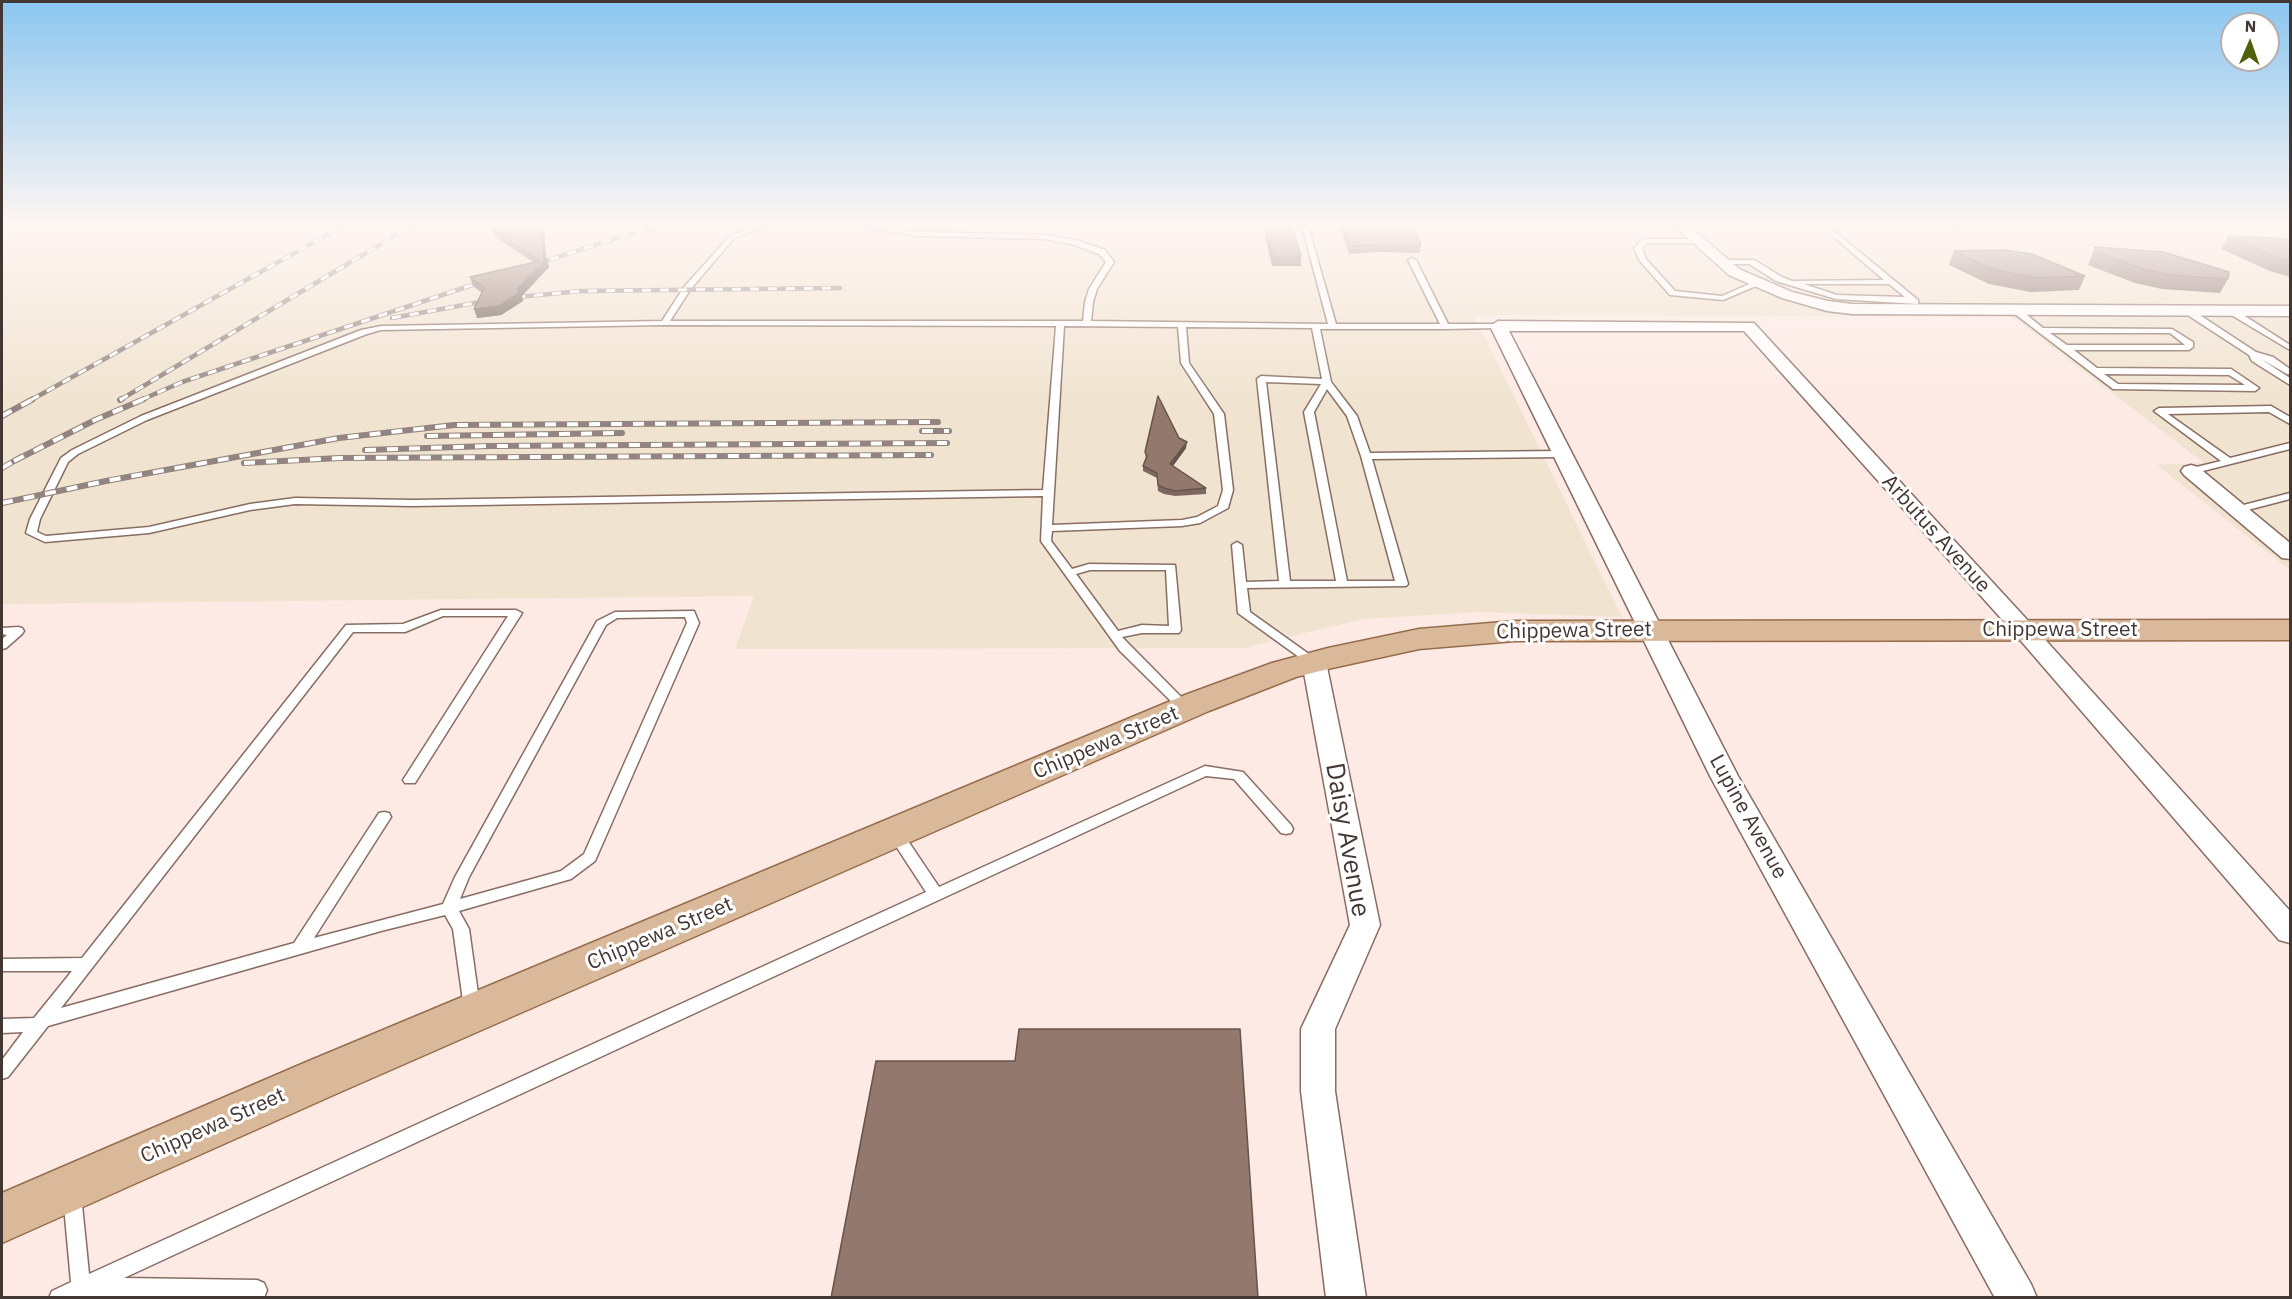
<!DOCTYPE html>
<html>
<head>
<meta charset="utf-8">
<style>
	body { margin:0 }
	#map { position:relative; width:2292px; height:1299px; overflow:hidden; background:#fdeae4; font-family:"IBM Plex Sans",sans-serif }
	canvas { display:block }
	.frame { position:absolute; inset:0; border:3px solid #433733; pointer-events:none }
	.north { position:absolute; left:2220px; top:12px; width:60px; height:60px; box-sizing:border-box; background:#fff; border:2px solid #b4afad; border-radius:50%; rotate:2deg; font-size:16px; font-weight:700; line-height:24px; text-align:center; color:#433733 }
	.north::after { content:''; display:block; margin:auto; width:21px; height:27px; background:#4f620a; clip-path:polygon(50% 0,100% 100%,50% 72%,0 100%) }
</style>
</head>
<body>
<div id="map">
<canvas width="2292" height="1299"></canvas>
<div class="frame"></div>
<div class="north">N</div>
</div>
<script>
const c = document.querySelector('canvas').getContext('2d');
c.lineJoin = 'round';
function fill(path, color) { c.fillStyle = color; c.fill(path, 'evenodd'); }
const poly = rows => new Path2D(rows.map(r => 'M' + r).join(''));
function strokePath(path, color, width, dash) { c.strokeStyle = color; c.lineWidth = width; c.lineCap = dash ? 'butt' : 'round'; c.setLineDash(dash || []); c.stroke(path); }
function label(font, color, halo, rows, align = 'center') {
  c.font = font + ' "IBM Plex Sans",sans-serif'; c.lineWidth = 6; c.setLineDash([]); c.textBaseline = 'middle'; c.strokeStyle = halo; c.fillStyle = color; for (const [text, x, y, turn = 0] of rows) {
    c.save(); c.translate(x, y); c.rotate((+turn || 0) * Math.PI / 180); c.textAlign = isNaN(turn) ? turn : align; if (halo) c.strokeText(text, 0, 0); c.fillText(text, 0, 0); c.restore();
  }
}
fill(poly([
	[2,226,2290,226,2290,570,2157,465,2204,463,2012,317,1474,315,1622,617,1478,612,1363,619,1244,648,735,649,754,596,2,604]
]), '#f0e3cf');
const service = poly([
	[757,226,767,226,734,238,690,290,670,321,1083,321,1085,302,1089,289,1106,262,1099,254,1074,245,1046,239,917,236,860,226,877,226,917,232,1046,235,1079,241,1105,250,1114,262,1097,289,1093,302,1091,321,1328,324,1302,226,1308,226,1336,324,1440,324,1408,260,1412,258,1416,260,1448,324,1498,324,1502,326,1498,328,1445,329,1320,329,1331,382,1357,416,1370,453,1561,451,1566,454,1561,457,1372,459,1408,584,1406,586,1247,588,1250,612,1320,662,1318,665,1310,665,1238,613,1232,545,1237,542,1242,545,1246,582,1279,581,1257,379,1261,376,1322,379,1312,328,1186,327,1189,363,1224,414,1233,490,1228,508,1200,523,1182,526,1052,531,1051,541,1072,569,1089,564,1175,565,1181,630,1179,633,1142,633,1122,637,1189,705,1191,708,1189,711,1185,712,1181,711,1120,651,1041,541,1043,496,413,506,295,504,250,510,149,533,45,542,26,533,30,519,61,458,72,450,141,416,361,330,381,326,662,321,684,287,730,236,757,226],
	[664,325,1056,326,1043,490,413,500,295,498,250,504,149,527,46,536,37,532,40,519,68,462,78,454,147,420,367,334,381,330,664,325],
	[1064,326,1178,327,1181,363,1214,414,1223,490,1218,506,1197,517,1182,520,1052,525,1064,326],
	[1266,382,1321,384,1304,412,1336,581,1290,581,1266,382],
	[1327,389,1347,416,1361,456,1395,581,1347,581,1314,412,1327,389],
	[1090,570,1166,570,1169,626,1142,625,1118,631,1076,574,1090,570],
	[1821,226,1828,226,1918,300,1918,304,1836,299,1776,281,1749,264,1722,264,1718,262,1722,260,1754,260,1782,277,1792,281,1884,280,1821,226],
	[1804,284,1889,284,1905,297,1837,295,1804,284],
	[1643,239,1698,239,1702,241,1698,243,1648,243,1642,248,1646,259,1675,291,1722,296,1756,281,1763,283,1723,300,1670,295,1639,260,1634,248,1643,239],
	[2011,307,2017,307,2043,328,2172,329,2193,342,2193,347,2189,350,2074,350,2097,368,2231,369,2259,388,2255,391,2113,389,2011,311,2011,307],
	[2050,333,2170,333,2185,345,2067,345,2050,333],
	[2104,374,2229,375,2245,385,2118,384,2104,374],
	[2183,308,2189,308,2256,352,2273,357,2290,369,2290,374,2287,374,2261,359,2290,378,2290,385,2252,361,2249,355,2183,312,2183,308],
	[2228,309,2234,309,2290,345,2290,350,2228,313,2228,309],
	[2271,406,2290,417,2290,424,2269,412,2168,414,2230,458,2290,443,2290,449,2191,474,2188,473,2188,469,2221,461,2154,411,2159,408,2271,406],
	[2290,493,2290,499,2236,513,2231,510,2232,508,2290,493],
	[441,610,516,610,522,613,415,783,405,783,403,780,508,616,443,616,405,632,353,632,61,1008,294,943,379,813,384,812,389,813,391,817,314,938,443,904,455,877,597,621,615,612,694,611,699,623,595,861,571,879,459,911,469,929,480,1008,478,1013,472,1015,466,1013,464,1008,453,929,445,915,381,931,48,1026,8,1077,2,1079,2,1060,23,1032,2,1033,2,1019,34,1018,72,971,2,971,2,959,82,958,346,625,403,624,441,610],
	[685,617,687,623,584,854,561,871,460,899,469,877,606,625,617,618,685,617],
	[18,627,22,628,24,631,22,634,6,648,2,649,2,639,7,635,2,634,2,628,18,627],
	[1205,766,1243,772,1291,825,1293,829,1291,833,1286,834,1281,833,1234,779,1206,776,124,1278,257,1280,264,1283,267,1290,264,1298,49,1298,52,1291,71,1282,63,1195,65,1189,72,1186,79,1189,81,1195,89,1274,926,892,890,837,888,833,890,829,895,828,900,829,939,887,1205,766]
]);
const minor = poly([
	[1674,226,1689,226,1739,269,1792,292,1828,301,1852,304,2290,306,2290,316,1852,314,1827,311,1782,298,1729,275,1674,226],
	[1498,321,1754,323,2031,624,2290,911,2290,943,2279,940,2015,634,1744,331,1509,331,1738,776,2031,1284,2037,1298,1995,1298,1710,776,1490,326,1498,321],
	[2191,465,2198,467,2290,543,2290,559,2282,558,2184,475,2181,471,2184,467,2191,465],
	[1314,654,1323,657,1326,662,1380,925,1335,1029,1335,1091,1366,1298,1326,1298,1301,1091,1301,1029,1350,925,1302,662,1305,657,1314,654]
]);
const primary = poly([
	[2290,620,2290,640,1515,641,1419,649,1332,668,1296,677,1209,711,338,1093,2,1243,2,1193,304,1063,1185,695,1272,663,1328,648,1419,629,1515,621,2290,620]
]);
strokePath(service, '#886d63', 3);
strokePath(minor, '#886d63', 3);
strokePath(primary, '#966d4c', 3);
fill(service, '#fff');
fill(minor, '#fff');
fill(primary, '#dab99b');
const railFar1 = poly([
	[533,265,636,232,665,226],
	[392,318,497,299,581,291,840,288],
	[31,400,343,226],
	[120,400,411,226],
	[141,400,182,382,487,280]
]);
const rail = poly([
	[120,400,122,399],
	[2,416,33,399],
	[922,431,949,431],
	[427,436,622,433],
	[365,450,489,446,947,443],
	[14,461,95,420,144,399],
	[244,463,340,458,931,455],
	[2,468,21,457],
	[2,503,106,481,339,438,454,425,938,422]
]);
strokePath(railFar1, '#93847f', 4.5);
strokePath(rail, '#93847f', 6);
strokePath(railFar1, '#fff', 3, [9]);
strokePath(rail, '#fff', 4, [11]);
fill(poly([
	[1265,226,1292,226,1301,257,1301,266,1272,266,1264,233],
	[1341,226,1413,226,1421,245,1420,253,1379,252,1349,254,1341,231],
	[1937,226,1974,226,1954,228],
	[493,229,544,231,546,259,549,267,522,296,523,301,501,315,477,318,482,293,473,286,470,277,533,262,495,237],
	[2228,236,2290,239,2290,277,2270,271,2221,249],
	[2095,247,2228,279,2220,293,2162,289,2135,283,2088,265],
	[1954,251,2085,276,2079,290,2031,292,1989,284,1949,265],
	[1179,438,1186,448,1173,466,1206,488,1206,494,1175,496,1164,494,1158,491,1157,478,1143,471,1143,466,1146,459,1145,452]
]), '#7e675f');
fill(poly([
	[542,226,544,231,546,260,547,259,549,267,522,296,523,301,501,315,477,318,474,309,544,262],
	[1955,226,1974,226,1954,228],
	[1187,442,1186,448,1170,470,1170,464]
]), '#67544d');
const building = poly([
	[505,226,542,226,544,260,547,259,517,289,520,292,499,306,474,309,484,288,470,277,540,261,493,229,505,226],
	[1265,226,1292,226,1301,257,1273,257,1265,226],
	[1342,226,1413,226,1421,245,1380,245,1350,246,1342,226],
	[2228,236,2290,239,2290,261,2277,258,2228,236],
	[2095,247,2163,252,2229,272,2228,279,2169,275,2142,269,2094,251,2095,247],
	[2003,250,2032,254,2085,276,2037,278,1995,270,1954,251,2003,250],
	[1158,396,1179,438,1187,442,1170,464,1206,488,1175,491,1164,488,1158,485,1157,473,1143,466,1147,456,1145,452,1158,396],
	[1019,1029,1240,1029,1258,1298,831,1298,876,1061,1015,1061,1019,1029]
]);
fill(building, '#93786e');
strokePath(building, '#67544d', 1.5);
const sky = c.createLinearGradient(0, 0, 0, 408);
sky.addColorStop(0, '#8bc6f0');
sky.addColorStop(0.55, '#fef6f3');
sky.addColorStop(1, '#fef6f300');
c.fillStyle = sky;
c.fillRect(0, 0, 2292, 408);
label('21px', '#433733', '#fff', [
	["Arbutus Avenue",1936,534,48],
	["Chippewa Street",2060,630],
	["Chippewa Street",1574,631,-1],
	["Chippewa Street",1106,743,-23],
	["Lupine Avenue",1748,817,61],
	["Chippewa Street",660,934,-23],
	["Chippewa Street",213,1126,-24]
]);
label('26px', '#433733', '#fff', [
	["Daisy Avenue",1347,840,80]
]);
</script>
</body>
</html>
